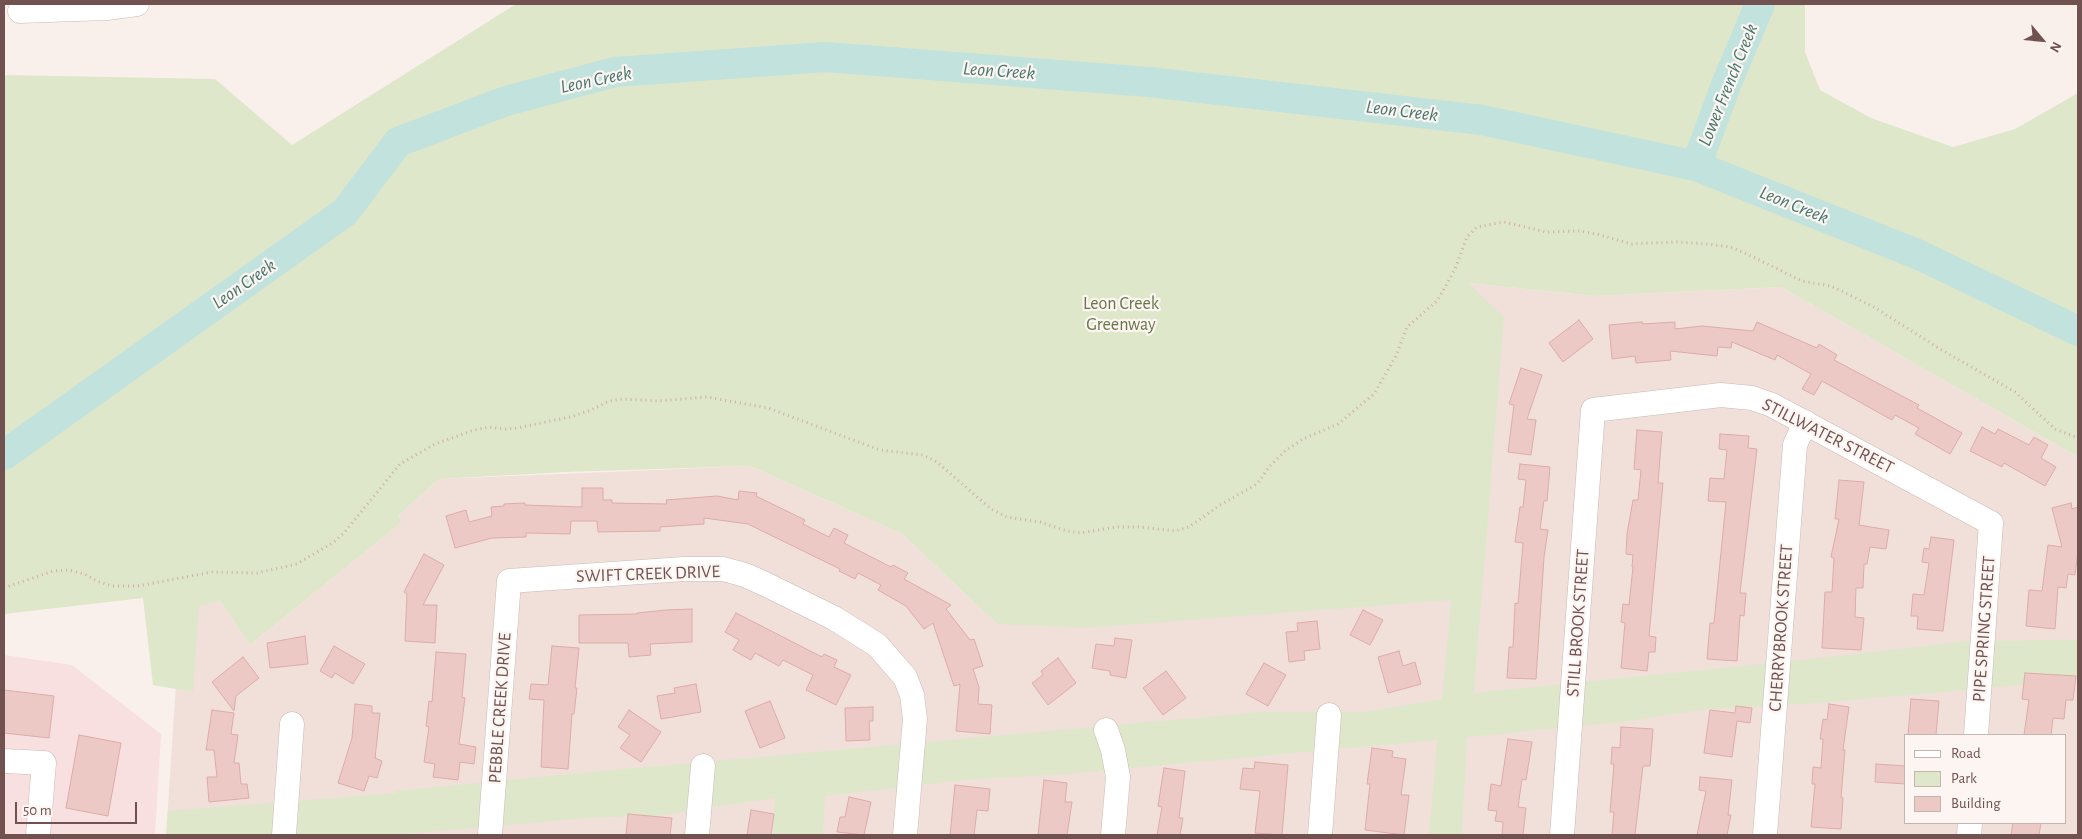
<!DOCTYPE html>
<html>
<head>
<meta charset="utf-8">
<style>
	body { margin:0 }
	#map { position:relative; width:2082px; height:839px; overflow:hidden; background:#faf0eb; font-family:"Alegreya Sans",sans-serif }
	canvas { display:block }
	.frame { position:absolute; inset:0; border:5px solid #725250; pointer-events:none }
	.legend { position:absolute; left:1904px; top:734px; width:162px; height:90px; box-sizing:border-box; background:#fdf5f1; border:1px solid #c5b4b1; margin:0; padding:6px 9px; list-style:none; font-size:15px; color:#725250 }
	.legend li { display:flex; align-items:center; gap:10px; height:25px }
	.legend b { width:25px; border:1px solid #c5b4b1 }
	.north { position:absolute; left:2017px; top:15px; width:50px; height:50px; -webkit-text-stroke:4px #fdf5f1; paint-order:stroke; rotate:118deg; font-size:14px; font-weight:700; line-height:20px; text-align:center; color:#725250 }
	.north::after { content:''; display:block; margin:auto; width:18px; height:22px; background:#725250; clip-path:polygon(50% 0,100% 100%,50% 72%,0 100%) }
	.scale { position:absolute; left:15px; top:802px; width:122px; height:22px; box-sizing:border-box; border:2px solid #725250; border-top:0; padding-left:6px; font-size:15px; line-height:18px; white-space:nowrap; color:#725250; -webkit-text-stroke:4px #fdf5f1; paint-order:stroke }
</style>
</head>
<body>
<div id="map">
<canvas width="2082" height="839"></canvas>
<div class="frame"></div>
<ul class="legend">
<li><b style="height:6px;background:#fff"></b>Road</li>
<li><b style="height:14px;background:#dee7ca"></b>Park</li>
<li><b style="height:14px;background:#edc9c5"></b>Building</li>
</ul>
<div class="north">N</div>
<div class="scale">50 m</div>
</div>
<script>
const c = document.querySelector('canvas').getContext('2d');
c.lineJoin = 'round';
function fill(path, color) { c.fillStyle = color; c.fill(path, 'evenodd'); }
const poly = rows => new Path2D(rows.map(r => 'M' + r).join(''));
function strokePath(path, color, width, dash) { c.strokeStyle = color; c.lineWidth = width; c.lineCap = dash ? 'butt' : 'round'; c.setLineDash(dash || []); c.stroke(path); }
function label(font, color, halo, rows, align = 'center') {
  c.font = font + ' "Alegreya Sans",sans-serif'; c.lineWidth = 4.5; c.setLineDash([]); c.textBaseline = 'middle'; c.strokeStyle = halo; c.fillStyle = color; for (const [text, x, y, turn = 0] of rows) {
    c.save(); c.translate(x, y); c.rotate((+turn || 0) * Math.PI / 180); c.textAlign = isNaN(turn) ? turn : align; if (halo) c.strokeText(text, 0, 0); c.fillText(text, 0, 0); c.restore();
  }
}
fill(poly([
	[1468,283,1594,296,1781,287,2078,457,2078,835,166,835,182,593,220,601,250,645,402,522,398,516,439,479,750,466,902,534,997,624],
	[1906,735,2066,735,2066,823,1906,823]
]), '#f1e0da');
fill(poly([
	[4,655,72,665,161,734,155,835,4,835]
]), '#f9e0e0');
fill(poly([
	[516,4,1805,4,1805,52,1820,90,1871,118,1953,147,2015,129,2078,93,2078,457,1781,287,1594,296,1468,283,1504,317,1474,693,1830,657,1965,641,2078,640,2078,680,1830,702,1701,710,1624,722,1467,737,1462,835,1429,835,1437,740,1066,774,964,780,825,796,823,835,773,835,775,798,662,815,588,818,392,835,166,835,168,811,396,793,396,791,569,774,1261,712,1363,712,1442,699,1451,600,1086,628,997,624,902,534,750,466,566,472,439,479,398,516,402,522,250,645,220,601,199,606,193,692,153,685,143,598,4,614,4,75,215,79,292,145]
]), '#dee7ca');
strokePath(poly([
	[1696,166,1726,85,1760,4],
	[4,455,345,212,398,142,506,101,615,72,826,57,1149,82,1482,120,1696,166,1917,254,2078,331]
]), '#c1e2dd', 30);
const building = poly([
	[1579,320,1593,339,1563,362,1549,343,1579,320],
	[1642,322,1642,324,1675,322,1675,329,1702,326,1753,331,1757,322,1817,348,1819,344,1837,355,1834,360,1919,405,1917,408,1962,433,1950,454,1915,434,1919,428,1895,415,1892,420,1822,381,1814,395,1802,389,1811,374,1777,355,1775,360,1732,342,1731,348,1718,347,1717,356,1670,351,1671,360,1636,363,1635,356,1612,359,1609,325,1642,322],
	[1521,368,1542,375,1527,419,1536,420,1531,455,1508,452,1514,405,1509,404,1521,368],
	[1982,427,1995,434,1998,429,2029,445,2034,437,2048,445,2041,458,2056,467,2045,486,2004,463,2002,467,1970,451,1982,427],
	[1637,430,1662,432,1658,483,1663,483,1649,636,1656,637,1655,652,1649,652,1647,671,1621,668,1625,623,1621,622,1623,604,1629,605,1633,567,1632,567,1633,555,1626,554,1627,534,1633,500,1638,500,1641,470,1634,469,1637,430],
	[1720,434,1749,436,1748,448,1757,449,1740,593,1746,593,1744,616,1740,615,1737,661,1707,659,1710,623,1714,623,1726,502,1708,501,1710,478,1724,479,1727,450,1719,449,1720,434],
	[1520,464,1550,467,1547,501,1544,500,1540,529,1548,530,1544,557,1536,679,1507,678,1509,647,1513,647,1515,603,1518,604,1523,543,1515,542,1520,507,1523,507,1526,480,1518,479,1520,464],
	[1839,480,1864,482,1859,525,1889,530,1886,549,1870,547,1867,564,1864,564,1863,588,1856,588,1855,617,1864,618,1861,650,1822,648,1825,592,1832,592,1834,558,1831,557,1839,519,1835,519,1839,480],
	[582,488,603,488,603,500,612,500,612,503,667,504,666,500,717,496,738,500,739,491,757,493,756,496,805,520,803,524,829,537,834,528,848,535,844,543,891,567,893,565,908,573,904,579,951,605,946,609,970,640,974,639,983,666,973,669,979,687,978,704,992,705,990,734,956,731,960,684,954,686,933,623,924,629,906,606,878,590,881,585,858,573,855,579,839,571,840,569,748,524,704,518,704,524,660,527,660,531,598,532,597,521,571,521,570,534,526,533,526,537,492,538,455,548,446,516,466,510,469,522,492,516,491,507,504,506,504,504,525,503,525,505,582,507,582,488],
	[2071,503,2072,509,2078,507,2078,551,2075,575,2068,574,2066,588,2058,587,2055,629,2026,626,2029,590,2042,591,2048,545,2062,547,2052,508,2071,503],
	[1931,537,1954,540,1943,631,1917,629,1918,616,1911,616,1913,594,1924,595,1929,563,1922,562,1924,548,1929,549,1931,537],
	[424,554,444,565,423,605,437,605,435,643,405,641,407,594,404,592,424,554],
	[692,609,692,642,650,644,651,655,629,657,628,643,579,643,579,615,637,614,637,613,666,610,692,609],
	[1363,610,1383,620,1370,645,1350,635,1363,610],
	[736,613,822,657,824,654,837,660,834,667,851,675,836,705,806,690,813,675,783,660,779,666,755,653,751,660,733,650,739,640,725,632,736,613],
	[1317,621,1320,649,1304,651,1305,660,1289,662,1286,632,1298,631,1297,623,1317,621],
	[305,636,308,664,270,668,267,643,305,636],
	[1115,638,1132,640,1126,678,1110,675,1110,671,1092,668,1096,644,1114,646,1115,638],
	[334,646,365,664,353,684,335,673,332,678,320,671,334,646],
	[552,646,579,648,575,688,577,688,574,714,572,714,568,769,541,767,544,700,529,699,531,684,548,685,552,646],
	[1399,651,1403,666,1415,662,1421,684,1388,693,1378,657,1399,651],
	[436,652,466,654,462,697,465,698,459,744,476,747,474,764,460,762,458,780,433,777,435,764,424,762,429,727,426,726,429,701,432,702,436,652],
	[243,657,259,678,236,696,234,711,212,682,243,657],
	[1058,658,1076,683,1048,705,1032,683,1043,675,1041,671,1058,658],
	[1264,663,1286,675,1268,706,1246,694,1264,663],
	[1166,671,1186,698,1163,715,1143,688,1166,671],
	[2025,673,2076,676,2073,700,2066,700,2064,719,2053,718,2051,735,2024,735,2029,700,2022,699,2025,673],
	[696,684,701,712,661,719,657,696,675,693,674,688,696,684],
	[4,690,54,696,49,738,4,733,4,690],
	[1911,699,1939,701,1936,735,1908,735,1911,699],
	[770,701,785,738,760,748,745,711,770,701],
	[355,704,372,706,372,713,380,713,375,758,382,761,377,778,369,776,364,791,338,783,352,738,355,704],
	[1829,704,1849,707,1843,750,1845,750,1841,797,1843,798,1841,829,1811,827,1815,784,1812,784,1813,767,1821,768,1823,739,1820,739,1823,719,1827,720,1829,704],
	[1736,706,1752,708,1750,723,1737,721,1732,757,1704,753,1710,710,1735,713,1736,706],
	[873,707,873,721,869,721,870,740,846,741,845,708,873,707],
	[212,710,234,713,231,734,238,735,234,763,239,763,241,784,247,784,249,798,209,802,207,777,217,777,214,750,206,750,212,710],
	[629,710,661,732,641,762,620,748,630,735,618,727,629,710],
	[1621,727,1653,729,1650,766,1643,766,1635,835,1612,835,1614,812,1610,812,1614,764,1611,764,1612,747,1620,748,1621,727],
	[79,735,121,743,108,816,66,808,79,735],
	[1508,739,1532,742,1526,780,1522,779,1518,807,1526,808,1523,835,1502,835,1503,822,1495,821,1497,811,1488,810,1491,784,1501,786,1508,739],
	[1372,748,1393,751,1392,757,1406,759,1401,795,1409,795,1404,835,1365,830,1370,784,1367,784,1372,748],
	[1255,762,1288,765,1282,835,1255,833,1260,791,1240,789,1243,768,1254,769,1255,762],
	[1876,764,1906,766,1906,784,1875,782,1876,764],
	[1164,768,1185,771,1179,818,1183,818,1180,835,1157,835,1162,807,1158,806,1164,768],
	[1700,777,1732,780,1728,815,1731,815,1727,835,1697,835,1706,791,1699,790,1700,777],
	[1044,780,1067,783,1065,802,1072,802,1067,835,1038,835,1044,780],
	[955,785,990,789,988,811,977,810,974,835,950,835,955,785],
	[849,797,871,802,864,835,837,832,840,817,845,817,849,797],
	[751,810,774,814,771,835,747,835,751,810],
	[628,814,672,818,670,835,626,835,628,814],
	[2013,823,2041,823,2039,835,2011,835,2013,823]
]);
fill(building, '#edc9c5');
strokePath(building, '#ddaca8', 1);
const minor = poly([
	[20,11,107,8,137,4],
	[1106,730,1113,750,1118,777,1113,835],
	[4,761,44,763,38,835],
	[284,835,292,724],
	[490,835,509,581,684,569,723,569,745,575,765,584,834,618,877,645,905,677,912,695,915,719,905,835],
	[697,835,703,766],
	[1320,835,1329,715],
	[1562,835,1593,410,1721,395,1752,398,1772,405,1991,523,1976,735],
	[1765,835,1795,445,1805,422],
	[1969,835,1970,823]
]);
strokePath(minor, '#cdb8b4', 25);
strokePath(poly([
	[4,588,53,571,69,570,84,574,97,581,112,586,138,586,212,572,257,573,297,564,334,542,344,533,400,464,435,444,474,430,489,427,506,429,517,428,570,417,591,410,609,401,623,399,658,401,707,397,768,408,880,450,923,455,937,462,991,509,1007,517,1040,522,1067,531,1081,533,1116,527,1140,527,1175,531,1189,527,1220,505,1257,484,1269,467,1285,451,1303,439,1338,424,1374,394,1396,356,1407,327,1437,301,1444,289,1455,269,1467,237,1477,227,1504,222,1546,232,1580,231,1597,234,1631,244,1677,242,1707,244,1730,247,1747,254,1802,281,1831,286,1874,307,1940,349,2015,392,2055,429,2078,438]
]), '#d2aca8', 3, [1, 4]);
strokePath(minor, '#fff', 24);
label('18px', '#65774a', '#fdf5f1', [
	["Leon Creek",1121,304],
	["Greenway",1121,325]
]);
label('18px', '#725250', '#fdf5f1', [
	["STILLWATER STREET",1828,436,27],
	["SWIFT CREEK DRIVE",648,574,-2],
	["STILL BROOK STREET",1578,623,-86],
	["CHERRYBROOK STREET",1781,628,-86],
	["PIPE SPRING STREET",1984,629,-86],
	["PEBBLE CREEK DRIVE",500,708,-86]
]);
label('italic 19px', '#46766f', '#fdf5f1', [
	["Leon Creek",999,71,4],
	["Leon Creek",596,80,-12],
	["Lower French Creek",1728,85,-68],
	["Leon Creek",1402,111,7],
	["Leon Creek",1794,205,22],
	["Leon Creek",244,284,-35]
]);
</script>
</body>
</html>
